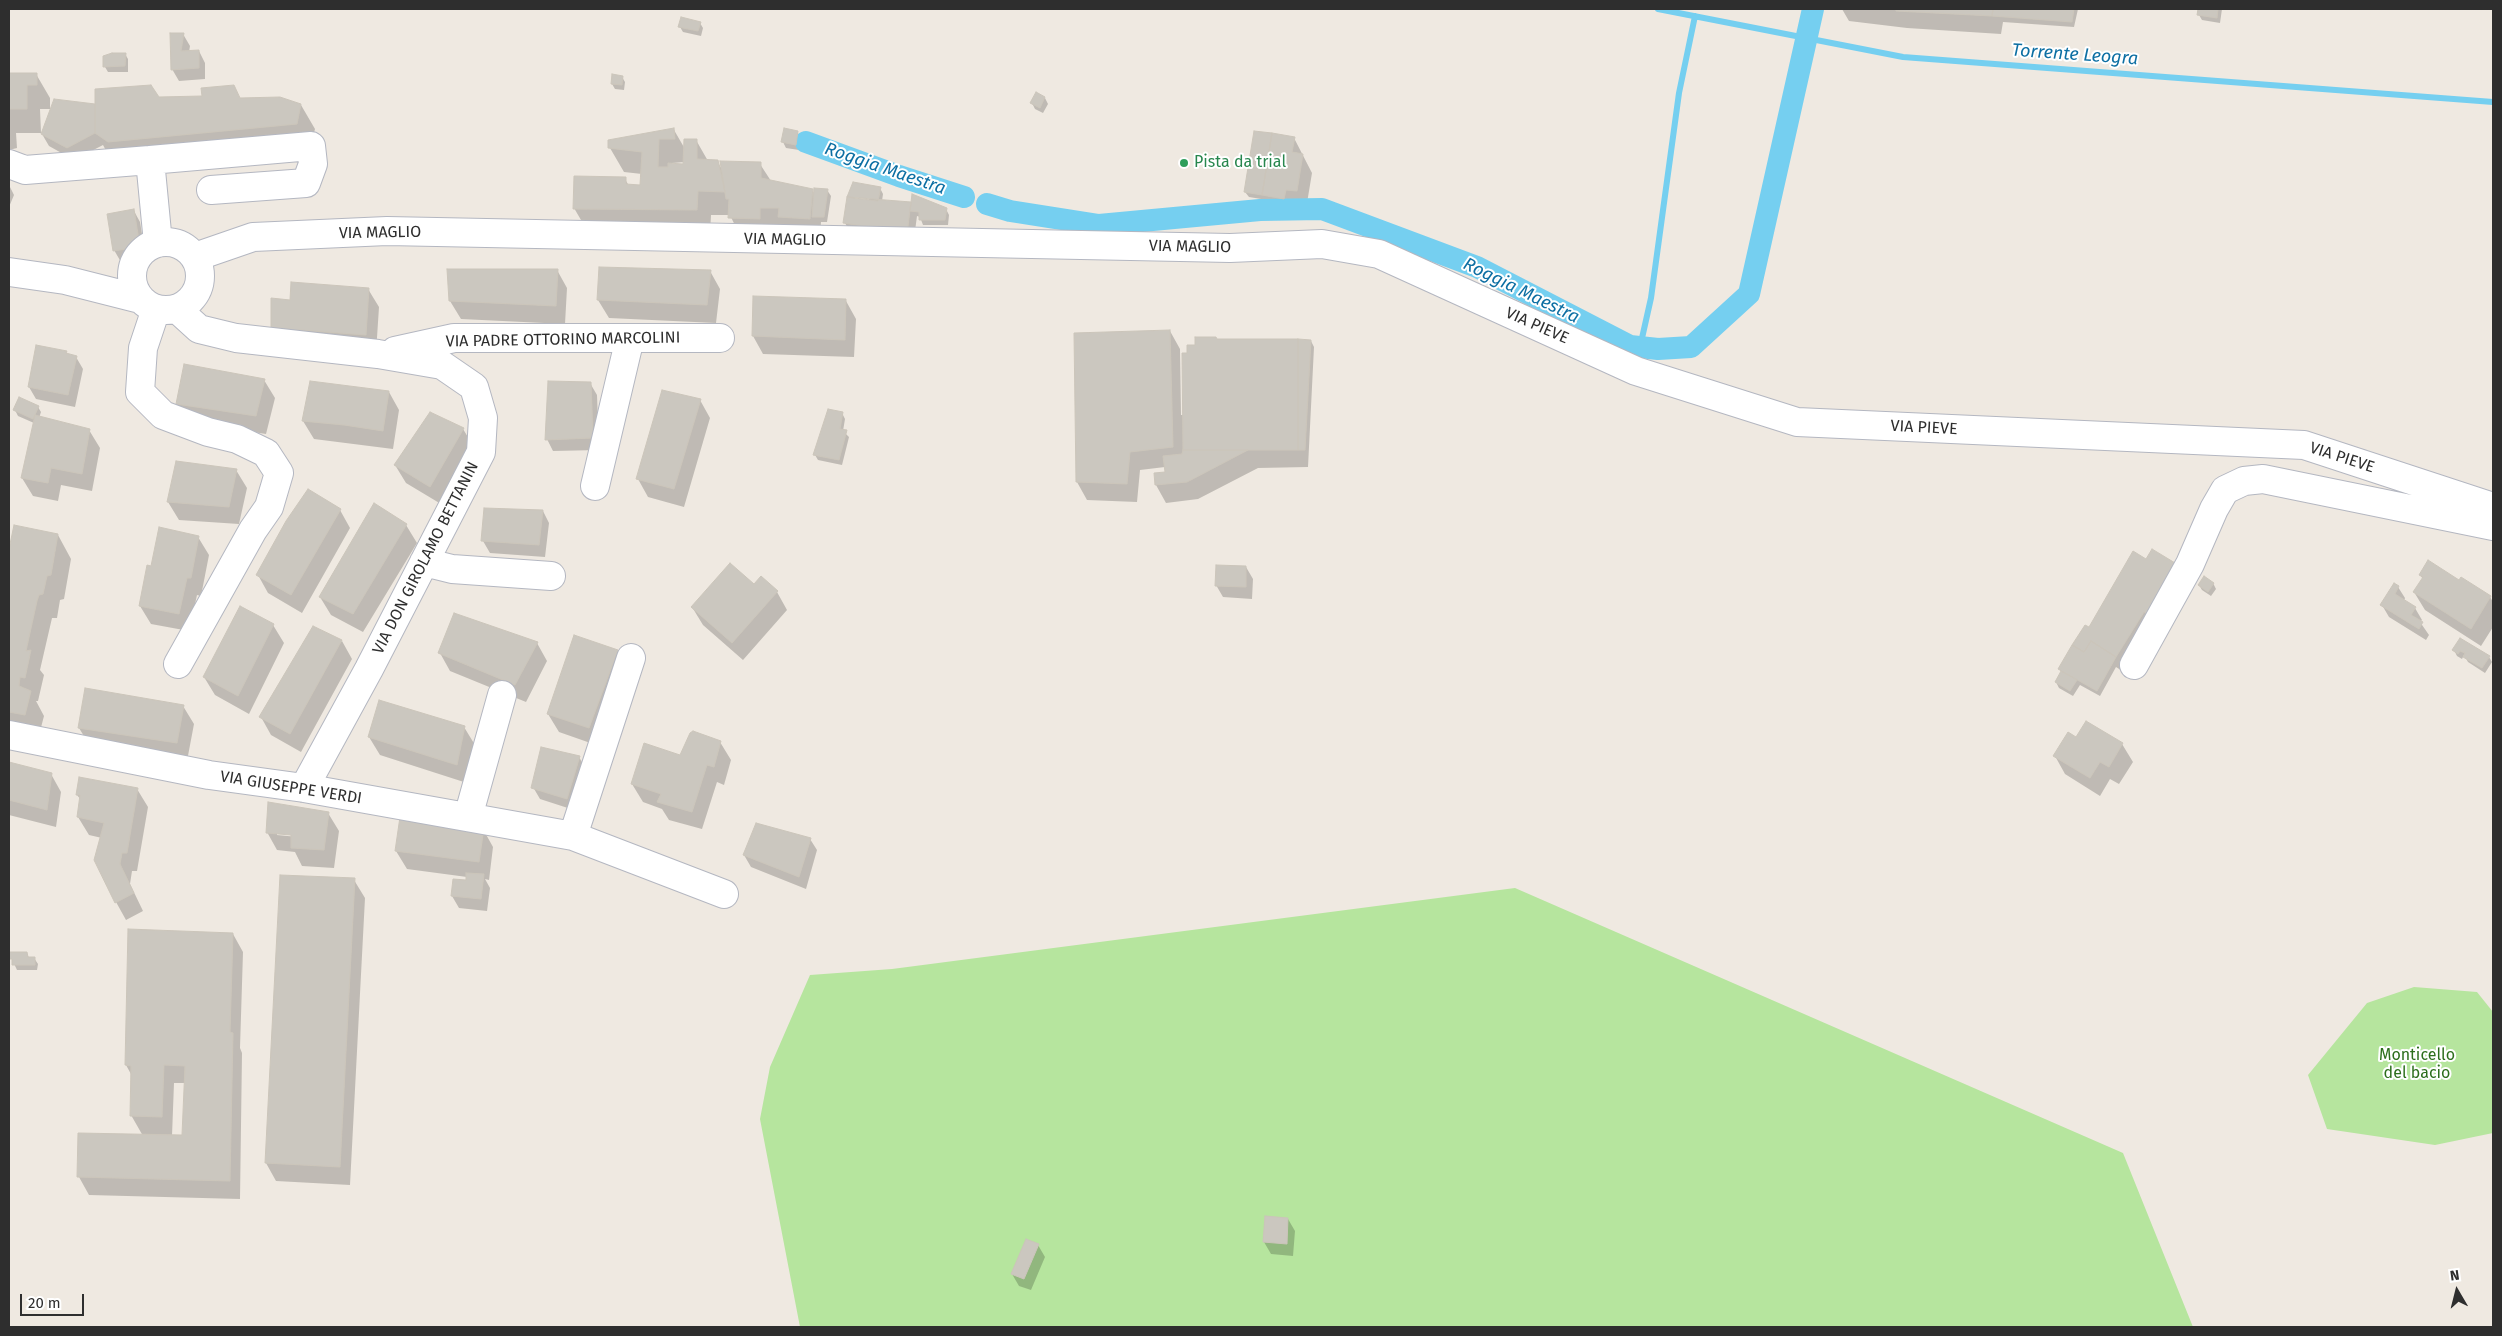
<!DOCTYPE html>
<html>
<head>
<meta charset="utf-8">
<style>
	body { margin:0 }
	#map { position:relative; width:2502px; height:1336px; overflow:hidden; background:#efe9e1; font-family:"Fira Sans",sans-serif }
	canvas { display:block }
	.frame { position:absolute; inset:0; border:10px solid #2e2e2e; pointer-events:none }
	.north { position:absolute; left:2432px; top:1266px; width:50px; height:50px; -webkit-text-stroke:4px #fff; paint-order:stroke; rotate:352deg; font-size:14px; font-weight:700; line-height:20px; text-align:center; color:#2e2e2e }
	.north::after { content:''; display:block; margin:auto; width:18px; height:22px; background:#2e2e2e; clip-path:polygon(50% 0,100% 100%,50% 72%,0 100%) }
	.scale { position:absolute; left:20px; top:1294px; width:64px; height:22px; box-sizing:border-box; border:2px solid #2e2e2e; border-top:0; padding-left:6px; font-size:15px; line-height:18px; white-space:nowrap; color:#2e2e2e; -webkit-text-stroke:4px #fff; paint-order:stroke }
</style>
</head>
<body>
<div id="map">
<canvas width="2502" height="1336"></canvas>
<div class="frame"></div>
<div class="north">N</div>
<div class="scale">20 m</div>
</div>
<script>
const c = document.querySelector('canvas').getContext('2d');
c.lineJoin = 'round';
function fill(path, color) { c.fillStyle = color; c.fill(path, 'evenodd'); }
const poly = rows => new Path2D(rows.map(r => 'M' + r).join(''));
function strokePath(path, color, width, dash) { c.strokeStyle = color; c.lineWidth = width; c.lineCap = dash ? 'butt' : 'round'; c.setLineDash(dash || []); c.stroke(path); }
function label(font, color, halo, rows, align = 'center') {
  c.font = font + ' "Fira Sans",sans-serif'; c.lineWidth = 4; c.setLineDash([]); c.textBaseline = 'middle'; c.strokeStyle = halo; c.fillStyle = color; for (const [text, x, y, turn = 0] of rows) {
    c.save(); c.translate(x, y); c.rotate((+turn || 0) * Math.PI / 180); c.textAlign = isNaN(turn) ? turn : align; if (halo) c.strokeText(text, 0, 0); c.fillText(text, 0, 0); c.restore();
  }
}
fill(poly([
	[1515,888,2123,1153,2193,1327,800,1327,760,1119,770,1067,810,975,892,969],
	[2414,987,2477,992,2493,1012,2493,1133,2435,1145,2327,1129,2308,1075,2367,1003]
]), '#b6e59e');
fill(poly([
	[1842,9,2078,9,2074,27,2003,22,2001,34,1907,28,1849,21],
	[2200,9,2222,9,2220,23,2202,20,2199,15],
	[700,23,703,28,701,36,683,32,680,27],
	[183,34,190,46,189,52,199,51,205,63,205,79,179,81,172,69],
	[125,54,128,59,128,72,108,72,105,67],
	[36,74,50,98,50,109,40,109,41,133,16,133,17,148,9,150,9,75],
	[622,77,625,82,624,90,615,89,612,84],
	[1036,94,1045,98,1048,104,1043,113,1035,109,1032,103],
	[158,98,240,99,301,105,315,129,310,148,110,158,103,145,74,160,49,146,42,134,96,106],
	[674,130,685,149,696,140,708,161,717,161,723,171,760,164,771,181,812,190,815,195,827,190,831,196,827,222,821,222,820,236,740,236,730,215,711,215,710,234,588,232,574,208,625,179,629,186,641,186,642,174,624,172,610,148],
	[685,162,685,165,672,165,672,163],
	[797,132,801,137,799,150,786,148,783,142],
	[1294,138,1312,173,1306,209,1296,207,1294,216,1274,213,1267,200,1249,197,1245,192],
	[9,185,14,195,9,207],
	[880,188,883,194,882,201,946,209,949,215,948,225,923,225,920,217,917,216,913,246,852,235,845,223],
	[134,211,140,222,146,258,121,262,114,250],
	[557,270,567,288,565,324,461,319,450,301],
	[710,271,720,289,716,323,609,318,598,300],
	[368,289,379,307,376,353,283,346,272,328,291,301],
	[846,301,856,319,854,357,763,354,753,336],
	[1170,331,1180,349,1181,415,1184,415,1188,354,1311,341,1314,347,1308,467,1258,468,1198,499,1166,503,1156,485,1166,473,1165,467,1140,470,1137,502,1087,500,1077,482],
	[66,352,68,355,76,357,83,369,75,407,36,399,29,387],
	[264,380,275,398,266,434,188,422,177,404],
	[311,382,389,392,399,410,393,449,314,439,303,421],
	[590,383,597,395,599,450,553,451,547,439],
	[700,400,710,418,684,507,648,497,638,479],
	[38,407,41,412,39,418,89,430,100,448,92,491,61,485,58,501,33,496,22,478,34,423,18,416,15,410],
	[842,413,845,419,843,431,849,437,842,465,818,460,815,455],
	[430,414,463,429,474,447,441,504,406,483,395,465],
	[236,470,247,488,239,524,179,520,168,502],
	[374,505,406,525,417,543,363,632,331,615,320,597],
	[485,509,543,511,549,523,545,557,490,553,483,541],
	[340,510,350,528,302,613,268,593,258,575],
	[15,527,58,535,71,559,64,599,60,600,57,618,52,618,40,670,44,675,38,701,36,701,44,716,38,739,9,732,9,556],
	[198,537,209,555,201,596,197,595,189,631,151,624,140,606,152,567],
	[1246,567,1253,579,1252,599,1223,597,1216,585],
	[2420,575,2460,582,2462,579,2490,597,2493,602,2493,627,2481,646,2425,610,2414,592,2423,579],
	[2213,583,2216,589,2211,596,2202,590,2199,585],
	[2189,585,2127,674,2116,667,2100,696,2080,685,2073,696,2059,688,2056,682,2062,673,2060,669,2089,629],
	[2398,587,2405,598,2404,601,2415,608,2422,620,2420,622,2429,635,2426,640,2389,617,2382,605],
	[777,592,787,610,743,660,703,625,692,607],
	[273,625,284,643,249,714,215,695,204,677],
	[2461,640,2489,657,2492,662,2485,673,2468,662,2464,655,2462,659,2457,656,2454,650],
	[342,641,352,659,301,752,271,735,261,717],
	[537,643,547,661,526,702,450,671,440,653],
	[617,651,628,669,599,746,559,732,548,714],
	[183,706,194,724,187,761,90,746,79,728],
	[464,727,475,745,467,783,380,755,369,737],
	[2076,739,2122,744,2133,762,2119,784,2110,779,2100,796,2065,774,2055,756],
	[720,742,731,760,724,785,717,782,702,829,669,820,662,809,643,802,632,784,681,756],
	[579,757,586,769,574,810,540,799,533,787],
	[9,763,51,774,61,792,56,827,9,815],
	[137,789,148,807,137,871,132,871,130,884,143,911,126,920,116,902,102,838,89,835,78,817,81,800,77,795],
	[328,813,339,831,334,868,302,866,295,852,277,850,267,832],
	[277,832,298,834,298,837,277,835],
	[483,829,493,847,489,880,485,879,490,888,487,911,459,908,452,896,467,882,467,877,407,869,396,851],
	[810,839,817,850,806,889,751,867,744,855],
	[354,880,365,898,350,1185,276,1181,266,1163],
	[233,934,243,952,240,1048,242,1053,240,1199,89,1195,79,1177,143,1136,131,1115,132,1076,126,1065],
	[174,1083,185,1083,183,1136,172,1136],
	[9,953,26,953,30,959,34,958,38,964,37,970,17,970],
	[1266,1217,1288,1219,1295,1231,1293,1256,1271,1254,1264,1242],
	[1038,1245,1045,1257,1031,1290,1019,1286,1012,1274]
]), '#0003');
strokePath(poly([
	[1658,9,1903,57,2493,102],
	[1640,347,1651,298,1679,93,1695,16]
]), '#75cff0', 6);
strokePath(poly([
	[806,142,899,176,964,197],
	[987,204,1010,211,1099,225,1260,210,1322,209,1477,267,1630,346,1658,349,1691,347,1749,294,1813,9]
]), '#75cff0', 22);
const building = poly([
	[1896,9,1993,9,1992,16,1896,11,1896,9],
	[1993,9,2074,9,2072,22,1992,16,1993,9],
	[2198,9,2218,9,2217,18,2197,15,2198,9],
	[681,17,701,22,698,31,678,27,681,17],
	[170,33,184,33,181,51,199,50,199,68,171,70,170,33],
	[112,53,126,53,125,66,103,67,103,56,112,53],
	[9,73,37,73,37,85,27,85,27,109,9,109,9,73],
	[612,74,623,76,622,85,611,84,612,74],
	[151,85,159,97,202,96,201,88,234,85,240,98,280,97,301,104,297,124,108,142,95,133,95,89,151,85],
	[1036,92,1045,97,1040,108,1030,103,1036,92],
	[54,99,95,104,95,133,67,148,41,134,54,99],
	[674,128,675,139,659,139,658,167,668,167,668,163,683,164,684,139,697,139,697,159,718,160,725,192,698,191,697,210,573,209,574,176,626,177,626,184,640,185,642,152,608,148,608,140,674,128],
	[784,128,798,131,796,145,781,142,784,128],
	[1254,131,1272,133,1262,195,1244,192,1254,131],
	[1272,133,1295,137,1292,152,1303,154,1297,191,1286,190,1284,199,1262,195,1272,133],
	[720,161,761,162,761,178,813,189,810,219,778,217,779,208,760,208,760,219,728,218,729,199,726,199,720,161],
	[853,182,881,187,878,201,847,197,853,182],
	[814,188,828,189,824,217,812,217,814,188],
	[912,194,947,208,945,220,919,220,919,212,910,211,912,194],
	[847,197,911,202,907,234,870,230,870,227,843,223,847,197],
	[134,209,140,247,113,251,107,214,134,209],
	[599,267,711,270,707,305,597,300,599,267],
	[447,269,558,269,556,306,449,301,447,269],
	[291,282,369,288,366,335,271,328,271,298,290,300,291,282],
	[753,296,846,299,845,340,752,336,753,296],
	[1170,330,1173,447,1130,452,1127,484,1076,482,1074,333,1170,330],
	[1195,337,1216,337,1217,339,1298,339,1298,450,1183,450,1182,353,1187,353,1187,345,1195,345,1195,337],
	[1298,339,1311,340,1305,450,1298,450,1298,339],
	[36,345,67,351,66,353,77,356,68,395,28,387,36,345],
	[184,364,265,379,256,416,176,404,184,364],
	[310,381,389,391,383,431,344,425,302,421,310,381],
	[548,381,591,382,593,438,545,440,548,381],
	[662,390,701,399,674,489,636,479,662,390],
	[19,397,39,406,33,419,13,410,19,397],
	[828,409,843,412,840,429,847,430,839,460,813,455,828,409],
	[430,412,464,428,430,487,394,465,430,412],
	[35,415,90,429,82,474,51,468,48,483,21,478,35,415],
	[1183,450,1248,450,1187,482,1155,485,1154,473,1165,472,1163,456,1182,454,1183,450],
	[176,461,237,469,229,507,167,502,176,461],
	[308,489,341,509,291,595,256,575,286,521,308,489],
	[374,503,407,524,353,614,319,597,374,503],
	[484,508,543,510,539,545,481,541,484,508],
	[14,525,58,534,51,575,47,576,43,594,39,595,37,601,26,651,31,650,25,678,20,677,19,686,31,691,25,715,9,712,9,549,14,525],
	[159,527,199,536,191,578,187,578,179,614,139,606,147,565,151,566,159,527],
	[2152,549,2180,566,2148,614,2144,612,2116,657,2091,641,2084,652,2072,645,2085,625,2089,627,2133,551,2146,559,2152,549],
	[2428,560,2459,580,2461,577,2491,596,2471,629,2413,592,2423,577,2419,575,2428,560],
	[730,563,754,584,761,576,778,591,732,643,691,607,730,563],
	[1216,565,1246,566,1246,587,1215,586,1216,565],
	[2204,576,2214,583,2208,592,2198,585,2204,576],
	[2394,583,2399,586,2395,594,2416,607,2411,615,2423,622,2419,629,2380,605,2394,583],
	[240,606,274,624,238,696,203,677,240,606],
	[454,613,538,642,515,685,438,653,454,613],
	[313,626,342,640,290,734,259,717,313,626],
	[574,635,618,650,589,728,547,714,574,635],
	[2460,638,2490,656,2482,668,2463,657,2465,653,2460,651,2458,654,2452,650,2460,638],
	[2091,641,2116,657,2097,691,2058,669,2072,645,2084,652,2091,641],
	[2061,671,2077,680,2070,691,2055,682,2061,671],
	[85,688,184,705,177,743,78,728,85,688],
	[379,700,465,726,457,765,368,737,379,700],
	[2086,721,2123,743,2109,767,2100,762,2090,778,2053,756,2068,732,2076,737,2086,721],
	[693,731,721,741,714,767,707,765,692,812,657,802,661,794,631,784,644,743,680,755,690,733,693,731],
	[541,747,580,756,567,799,531,788,541,747],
	[9,762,52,773,47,810,9,800,9,762],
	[79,777,138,788,127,853,122,853,120,864,134,893,115,903,94,860,104,823,77,817,80,795,76,795,79,777],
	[268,802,329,812,324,850,291,848,291,835,266,833,268,802],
	[400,817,484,828,479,862,395,851,400,817],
	[756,823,811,838,799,877,743,855,756,823],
	[466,873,484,874,481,899,451,896,453,879,466,880,466,873],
	[280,875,355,878,340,1167,265,1163,280,875],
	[128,929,233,933,230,1032,233,1033,230,1181,77,1177,78,1133,182,1135,185,1066,164,1065,162,1117,130,1116,131,1066,125,1065,128,929],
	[9,952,27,952,28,957,35,957,35,965,12,965,12,959,9,959,9,952],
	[1265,1216,1288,1218,1287,1244,1263,1242,1265,1216],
	[1026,1239,1039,1244,1024,1279,1011,1274,1026,1239]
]);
fill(building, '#cbc7bf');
strokePath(building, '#cbc5ba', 1);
const minor = poly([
	[150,160,311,146,313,164,306,183,211,190],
	[9,164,25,170,150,160,158,243],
	'132 276a34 34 0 1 1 68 0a34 34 0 1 1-68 0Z',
	[195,257,253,237,387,231,1230,248,1322,244,1379,254,1636,371,1797,422,2304,445,2493,507],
	[9,272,65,280,140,299],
	[156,309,143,348,140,392,163,415,208,432,237,439,266,453,279,473,269,507,253,530,178,664],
	[177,309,199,329,236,338,378,354,442,365,474,387,483,418,481,452,369,669,304,788],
	[395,351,454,338,720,338],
	[595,486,630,338],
	[424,562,452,569,551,576],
	[2134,665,2190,564,2214,509,2225,490,2244,481,2263,479,2493,526],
	[9,735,209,775,304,788,573,836,724,894],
	[468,817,502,695],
	[573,836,631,658]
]);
strokePath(minor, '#b4b7c1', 30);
strokePath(minor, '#fff', 28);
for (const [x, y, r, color] of [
	[1184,163,5,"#2e9e5b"]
]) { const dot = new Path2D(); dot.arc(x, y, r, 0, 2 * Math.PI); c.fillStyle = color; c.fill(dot); strokePath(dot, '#fff', 2); }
label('16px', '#27864d', '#fff', [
	["Pista da trial",1194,163]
], 'left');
label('16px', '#2e2e2e', '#fff', [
	["VIA MAGLIO",380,233,-1],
	["VIA MAGLIO",785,240,1],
	["VIA MAGLIO",1190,247,1],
	["VIA PIEVE",1537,326,24],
	["VIA PADRE OTTORINO MARCOLINI",563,340,-1],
	["VIA PIEVE",1924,428,3],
	["VIA PIEVE",2342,458,18],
	["VIA DON GIROLAMO BETTANIN",426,558,-63],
	["VIA GIUSEPPE VERDI",291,788,9]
]);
label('16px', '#2c6e1b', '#fff', [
	["Monticello",2417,1056],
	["del bacio",2417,1074]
]);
label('italic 18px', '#0d6fa3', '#fff', [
	["Torrente Leogra",2075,55,4],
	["Roggia Maestra",885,169,19],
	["Roggia Maestra",1521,291,26]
]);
</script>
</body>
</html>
